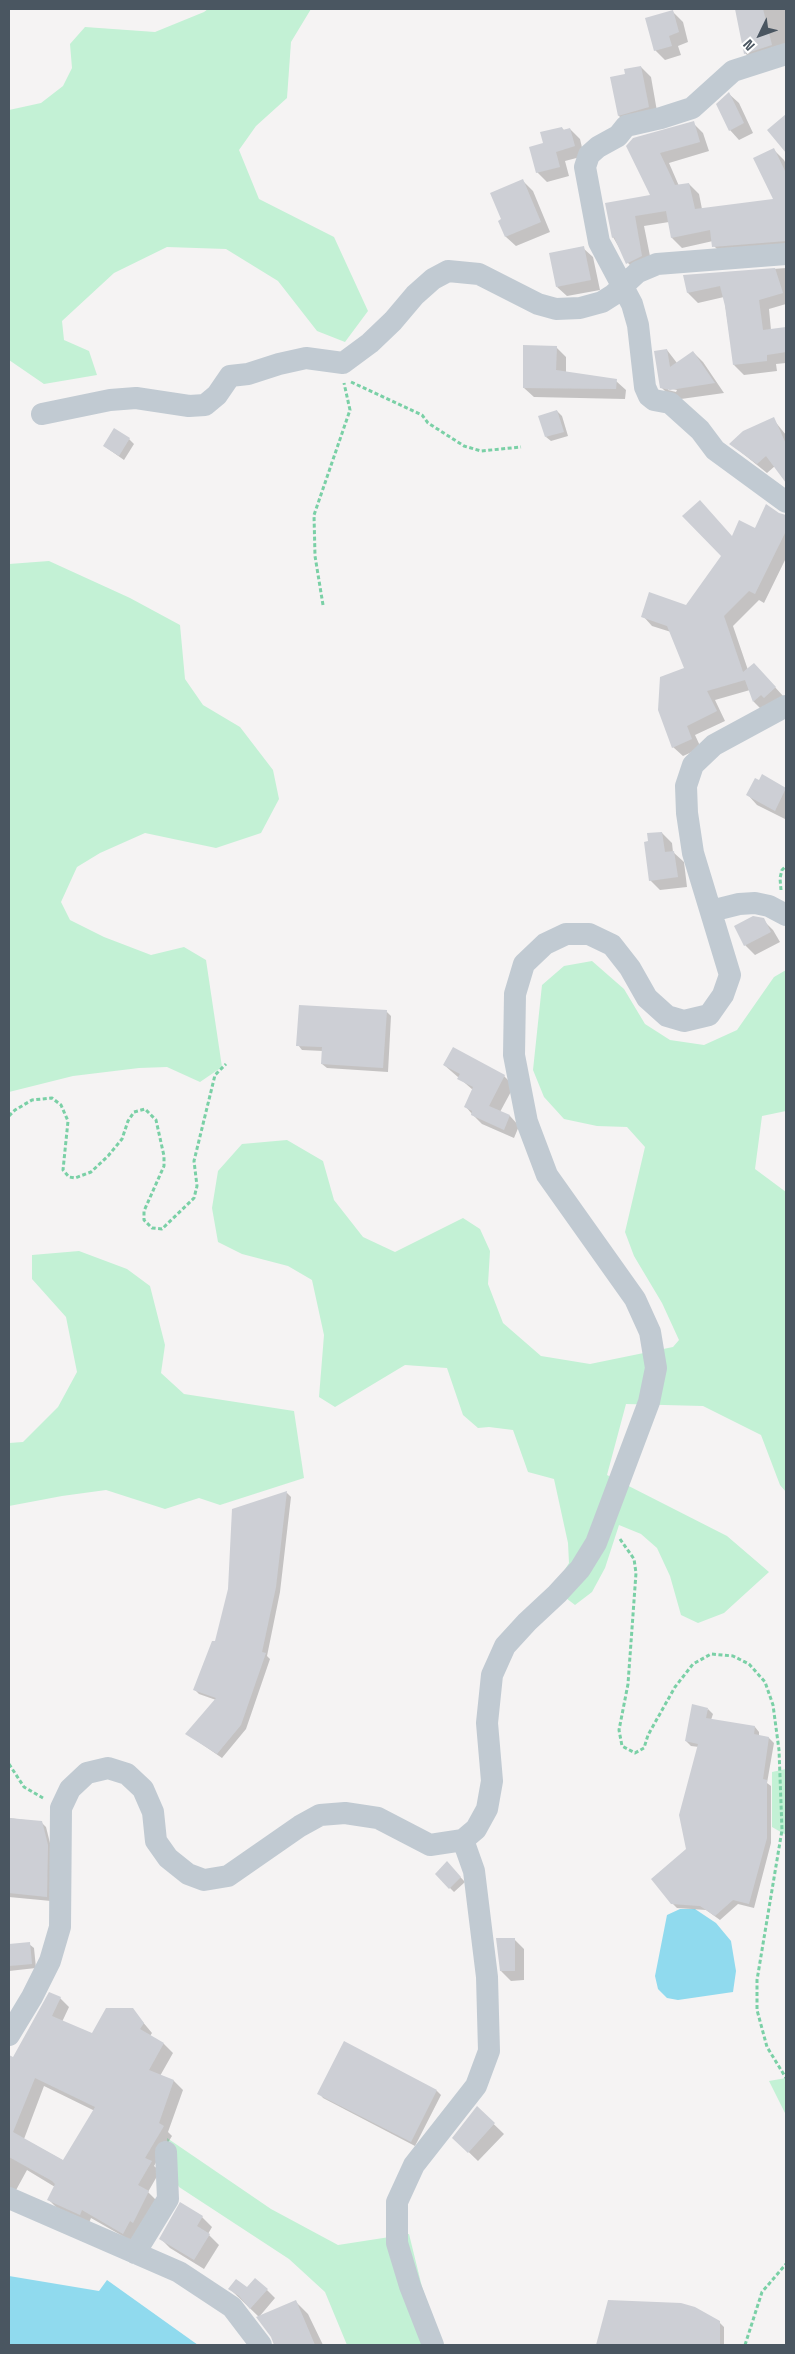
<!DOCTYPE html>
<html>
<head>
<meta charset="utf-8">
<style>
	body { margin:0 }
	#map { position:relative; width:795px; height:2354px; overflow:hidden; background:#f5f3f3; font-family:"Space Grotesk",sans-serif }
	canvas { display:block }
	.frame { position:absolute; inset:0; border:10px solid #4a5661; pointer-events:none }
	.north { position:absolute; left:735px; top:10px; width:50px; height:50px; -webkit-text-stroke:4px #fff; paint-order:stroke; rotate:228deg; font-size:14px; font-weight:700; line-height:20px; text-align:center; color:#4a5661 }
	.north::after { content:''; display:block; margin:auto; width:18px; height:22px; background:#4a5661; clip-path:polygon(50% 0,100% 100%,50% 72%,0 100%) }
</style>
</head>
<body>
<div id="map">
<canvas width="795" height="2354"></canvas>
<div class="frame"></div>
<div class="north">N</div>
</div>
<script>
const c = document.querySelector('canvas').getContext('2d');
c.lineJoin = 'round';
function fill(path, color) { c.fillStyle = color; c.fill(path, 'evenodd'); }
const poly = rows => new Path2D(rows.map(r => 'M' + r).join(''));
function strokePath(path, color, width, dash) { c.strokeStyle = color; c.lineWidth = width; c.lineCap = dash ? 'butt' : 'round'; c.setLineDash(dash || []); c.stroke(path); }
fill(poly([
	[208,9,311,9,291,42,287,98,256,126,239,150,259,199,334,237,368,311,345,342,317,331,278,281,226,249,167,247,114,273,62,321,64,340,89,351,97,375,44,384,9,360,9,110,41,103,63,86,72,68,70,44,85,27,155,32,204,12],
	[49,561,130,598,180,625,185,679,203,705,240,727,273,770,279,799,261,833,216,848,145,833,100,853,77,867,61,902,70,920,104,937,151,955,184,947,206,960,222,1067,200,1082,167,1067,139,1068,73,1076,9,1092,9,564],
	[592,961,624,989,645,1024,670,1040,704,1045,737,1030,774,977,786,970,786,1111,762,1116,755,1169,786,1192,786,1492,780,1485,761,1435,703,1406,626,1404,607,1475,727,1536,769,1572,724,1613,698,1623,681,1615,670,1576,657,1548,641,1534,619,1525,605,1568,592,1592,575,1605,553,1588,569,1563,568,1543,554,1479,528,1472,513,1430,489,1427,478,1428,463,1415,447,1368,405,1365,335,1407,319,1397,324,1335,312,1280,288,1266,242,1254,218,1242,212,1208,218,1171,242,1144,287,1140,323,1161,334,1200,363,1237,395,1252,463,1218,480,1229,490,1251,488,1284,503,1323,541,1356,590,1364,673,1347,679,1340,662,1303,634,1256,625,1232,645,1147,627,1127,597,1126,564,1119,544,1097,533,1070,542,985,564,966],
	[79,1251,127,1269,150,1286,165,1345,161,1373,184,1394,294,1411,304,1478,220,1505,199,1498,165,1509,106,1490,62,1496,9,1506,9,1443,23,1442,58,1407,77,1372,66,1317,32,1279,32,1255],
	[786,1769,786,1835,772,1827,772,1772],
	[786,2078,786,2115,769,2081],
	[167,2138,271,2209,338,2245,409,2234,422,2287,443,2345,347,2345,325,2292,289,2259,179,2187,168,2167]
]), '#c3f1d5');
fill(poly([
	[680,1909,695,1909,716,1923,731,1941,736,1971,733,1992,678,2000,667,1998,658,1989,655,1976,667,1915],
	[9,2276,99,2291,107,2280,198,2345,9,2345]
]), '#90daee');
fill(poly([
	[736,9,786,9,786,53,755,63,745,53],
	[673,12,683,22,688,42,678,46,681,55,665,60,655,50],
	[641,67,651,77,658,117,629,126,619,116,611,78,627,75],
	[729,94,739,103,753,133,739,140,730,130],
	[693,123,703,133,709,151,669,163,679,186,689,184,699,194,702,209,775,200,774,150,784,160,786,164,786,251,724,256,714,246,713,241,682,248,672,238,669,222,644,226,652,266,638,273,628,263,613,237,652,196,627,146],
	[562,128,564,130,570,129,580,139,584,156,565,161,569,176,547,182,537,172,545,144],
	[523,181,533,191,550,232,516,246,506,237,500,221],
	[583,248,593,257,600,290,567,296,557,287],
	[786,268,786,304,769,309,771,330,786,328,786,363,776,364,777,371,744,375,734,365,724,297,698,303,688,293,684,276],
	[556,347,566,357,566,373,616,381,626,390,625,399,534,397,524,388],
	[667,350,677,363,693,352,703,362,724,393,681,399,671,397,661,387],
	[668,388,677,390,676,392,668,390],
	[557,411,562,416,568,436,551,441,546,437],
	[773,419,786,435,786,481,775,466,767,473,731,444],
	[129,439,134,444,124,460,104,446],
	[784,516,786,516,786,558,764,603,759,600,733,626,748,670,763,674,784,697,763,711,754,702,750,690,715,700,725,721,695,735,701,748,683,756,673,747,686,669,671,632,652,626,643,616,686,606,723,556,733,537],
	[763,776,786,789,785,819,757,805,748,795],
	[662,833,672,843,673,852,684,862,687,887,660,890,650,880],
	[763,920,773,930,780,942,755,955,745,945],
	[386,1011,391,1016,388,1072,327,1068,322,1064,323,1051,302,1050,298,1045],
	[444,1065,504,1076,514,1086,500,1112,510,1116,519,1126,514,1138,482,1124,472,1114,466,1107,473,1090],
	[287,1493,291,1497,280,1592,267,1656,270,1659,246,1729,222,1758,187,1734,216,1700,199,1694,195,1690,216,1642,229,1589,233,1510],
	[708,1709,713,1714,711,1720,755,1727,759,1732,759,1737,769,1738,774,1743,767,1783,771,1786,771,1843,754,1908,738,1904,720,1920,706,1910,677,1908,672,1903,688,1849,699,1747,691,1746,686,1741],
	[9,1818,41,1822,46,1827,52,1851,51,1901,9,1897],
	[447,1863,465,1882,454,1892,436,1874],
	[514,1939,524,1949,524,1980,511,1981,501,1971],
	[29,1944,34,1948,36,1968,9,1971,9,1946],
	[60,1998,69,2007,62,2022,92,2035,132,2009,152,2033,150,2036,164,2044,173,2053,160,2076,174,2081,183,2090,168,2132,172,2136,154,2166,160,2171,148,2192,157,2201,133,2242,91,2218,89,2223,58,2209,49,2200,55,2187,27,2170,15,2192,9,2188,9,2058,13,2058],
	[44,2086,95,2111,64,2161,24,2139],
	[437,2091,441,2095,415,2146,323,2098,319,2093],
	[477,2108,504,2134,478,2161,454,2138],
	[202,2217,212,2227,208,2234,219,2245,204,2269,170,2248,161,2239],
	[230,2289,267,2290,275,2298,259,2317],
	[609,2301,719,2322,724,2327,724,2345,598,2345],
	[296,2302,308,2314,323,2345,275,2345]
]), '#0003');
fill(poly([
	[735,9,763,9,772,45,744,54],
	[673,10,679,32,669,36,672,46,654,51,645,18],
	[641,66,649,107,618,116,610,77,625,74,624,69],
	[729,92,744,123,729,131,716,104],
	[786,114,786,153,767,130],
	[694,121,700,142,660,153,675,185,689,183,695,209,773,199,753,158,774,148,786,173,786,241,712,247,710,230,671,238,666,211,635,216,642,256,626,264,614,237,612,238,605,203,650,195,626,146,633,138],
	[562,127,563,130,570,128,575,146,556,152,560,167,536,173,529,147,543,143,540,132],
	[523,179,541,222,505,237,498,221,501,219,490,193],
	[584,246,591,280,556,287,549,253],
	[775,268,783,293,759,300,763,330,786,327,786,352,767,355,767,361,733,365,725,306,720,286,687,293,683,275],
	[523,345,557,346,556,370,617,379,616,389,523,388],
	[667,349,670,367,693,351,715,383,670,390,660,388,654,351],
	[557,410,564,432,545,437,538,416],
	[774,417,786,444,786,483,766,456,757,464,729,444,743,431],
	[114,428,130,438,119,456,103,446],
	[700,500,732,536,739,520,755,528,766,504,779,513,786,515,786,531,755,594,749,591,724,616,743,672,754,663,776,687,764,698,761,695,753,702,745,680,707,691,717,711,687,726,692,739,672,748,658,710,660,677,684,668,667,626,641,617,649,592,686,605,721,556,682,516],
	[762,774,786,788,775,811,746,795,755,778,759,780],
	[662,832,665,852,674,851,678,877,649,881,644,842,648,841,647,833],
	[753,916,764,918,771,932,744,946,734,926],
	[299,1005,387,1010,383,1068,321,1064,322,1047,296,1046],
	[453,1047,505,1075,489,1106,510,1115,504,1130,471,1115,472,1111,464,1107,473,1087,457,1079,460,1074,443,1065],
	[287,1491,276,1587,262,1652,266,1653,241,1725,217,1754,185,1734,216,1698,193,1690,212,1641,215,1641,228,1589,232,1509],
	[692,1704,708,1708,706,1718,755,1726,754,1734,769,1737,763,1779,767,1780,767,1838,749,1904,733,1900,715,1916,700,1906,671,1904,651,1879,686,1849,679,1815,698,1744,685,1741],
	[9,1818,42,1821,48,1845,47,1897,9,1893],
	[447,1861,461,1877,449,1889,435,1874],
	[496,1938,515,1938,515,1971,500,1971],
	[30,1942,32,1964,9,1966,9,1944],
	[49,1992,61,1997,52,2016,92,2033,106,2008,133,2008,144,2023,140,2029,164,2043,149,2070,174,2080,159,2123,164,2126,145,2158,152,2161,138,2185,149,2191,133,2223,130,2221,123,2234,82,2210,80,2215,47,2200,55,2184,52,2181,9,2157,9,2055,13,2057],
	[35,2078,95,2107,63,2160,13,2132],
	[344,2041,437,2090,411,2142,317,2094],
	[477,2106,495,2123,468,2153,452,2138],
	[180,2202,203,2216,197,2226,210,2234,194,2260,159,2239],
	[255,2278,268,2289,250,2309,239,2296,228,2289,236,2279,247,2287],
	[296,2300,315,2345,274,2345,271,2337,256,2317],
	[608,2300,681,2303,695,2307,720,2321,720,2345,596,2345]
]), '#cdcfd5');
strokePath(poly([
	[351,382,422,415,428,423,464,446,481,451,521,447],
	[323,605,315,556,314,515,350,410,344,383],
	[781,890,780,878,782,870,786,866],
	[9,1116,15,1110,32,1100,52,1098,61,1105,68,1121,63,1170,69,1177,75,1178,91,1172,108,1156,122,1139,128,1121,134,1112,145,1109,156,1120,164,1156,164,1166,144,1211,144,1220,152,1228,162,1229,194,1198,197,1186,194,1161,215,1075,226,1064],
	[620,1539,634,1559,636,1573,628,1684,619,1730,622,1746,635,1753,644,1748,648,1735,675,1687,693,1664,711,1654,733,1656,749,1664,765,1682,773,1705,779,1750,782,1830,757,1980,757,2010,767,2047,786,2078],
	[9,1764,24,1787,43,1798],
	[745,2345,762,2292,786,2264]
]), '#7ad0a6', 3, [4, 2.5]);
strokePath(poly([
	[786,54,733,71,692,108,661,118,626,126,618,136,598,147,589,155,585,167,599,242,632,304,638,325,645,387,649,396,654,400,670,403,700,430,715,450,786,502],
	[42,414,110,400,136,398,189,406,205,405,217,395,230,376,248,374,279,364,306,358,343,363,370,343,393,321,415,295,433,279,448,271,479,274,538,304,556,309,580,308,602,302,613,295,638,272,657,264,786,254],
	[711,911,739,904,755,903,769,906,786,915],
	[9,2035,32,1997,50,1961,60,1927,61,1808,70,1789,87,1773,108,1768,127,1774,143,1789,153,1812,156,1841,168,1858,188,1874,204,1880,228,1876,300,1826,320,1815,345,1813,378,1818,430,1845,463,1840,476,1829,487,1809,492,1781,487,1723,492,1675,505,1646,527,1622,557,1594,580,1569,596,1543,649,1402,656,1368,650,1332,635,1299,547,1175,527,1122,514,1055,515,994,524,964,545,944,566,934,589,934,612,945,630,968,647,998,667,1016,684,1021,709,1015,723,995,730,975,693,853,687,813,686,786,693,765,714,745,786,706],
	[9,2198,179,2272,232,2307,261,2345],
	[135,2253,168,2199,166,2152],
	[433,2345,410,2286,397,2243,397,2202,414,2165,476,2086,489,2051,487,1977,480,1920,474,1871,463,1840]
]), '#c1cad2', 22);
</script>
</body>
</html>
